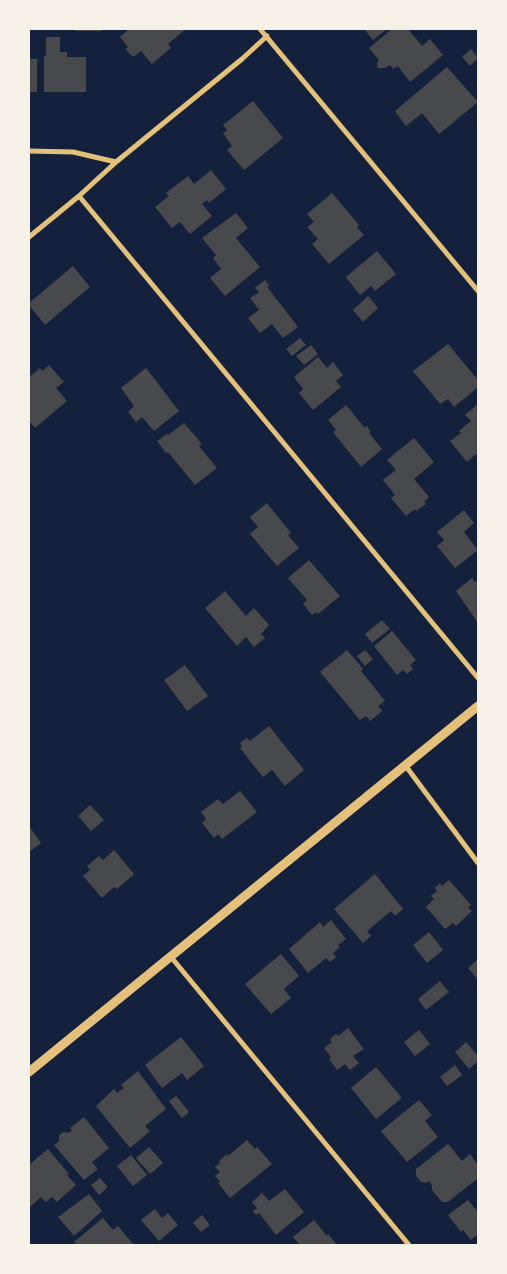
<!DOCTYPE html>
<html>
<head>
<meta charset="utf-8">
<style>
	body { margin:0 }
	#map { position:relative; width:507px; height:1274px; overflow:hidden; background:#14213d; font-family:Inter,sans-serif }
	canvas { display:block }
	.frame { position:absolute; inset:0; border:30px solid #f6f1e7; pointer-events:none }
</style>
</head>
<body>
<div id="map">
<canvas width="507" height="1274"></canvas>
<div class="frame"></div>
</div>
<script>
const c = document.querySelector('canvas').getContext('2d');
c.lineJoin = 'round';
function fill(path, color) { c.fillStyle = color; c.fill(path, 'evenodd'); }
const poly = rows => new Path2D(rows.map(r => 'M' + r).join(''));
function strokePath(path, color, width, dash) { c.strokeStyle = color; c.lineWidth = width; c.lineCap = dash ? 'butt' : 'round'; c.setLineDash(dash || []); c.stroke(path); }
fill(poly([
	[75,29,102,29,102,31,75,31],
	[129,29,186,29,168,44,171,48,152,64,141,51,133,57,125,49,128,47,120,37],
	[364,29,387,29,373,40],
	[392,29,408,29,422,46,430,39,443,55,410,82,398,66,393,69,390,65,385,68,378,68,377,63,379,60,369,48],
	[46,37,60,37,60,52,67,52,67,57,86,57,86,92,44,92,44,56,46,56],
	[471,49,478,58,470,66,462,57],
	[29,59,37,59,37,92,29,92],
	[447,67,478,102,439,134,422,113,406,126,395,111],
	[253,101,283,138,244,170,227,150,232,146,223,133,227,130,223,125],
	[211,170,226,189,209,203,207,200,202,204,212,216,190,234,180,222,172,228,155,207,169,196,166,193,188,176,194,184],
	[332,193,359,225,357,227,364,235,329,264,312,244,318,239,307,227,314,222,307,214],
	[236,213,248,228,236,238,260,267,225,296,210,278,221,269,213,258,216,255,202,238],
	[377,251,396,274,375,291,371,286,360,295,346,277],
	[73,266,90,287,45,325,29,305,29,303],
	[265,280,269,285,267,287,298,327,283,338,272,324,260,333,248,318,259,310,250,298,259,292,255,288],
	[368,296,378,308,363,322,353,310],
	[300,338,306,345,292,356,286,349],
	[448,344,478,380,478,387,454,407,448,399,440,404,413,371],
	[311,345,318,354,304,365,296,356],
	[318,357,327,368,333,362,343,375,336,381,341,387,313,410,299,393,303,389,294,377],
	[49,365,64,382,56,388,67,401,35,428,30,422,29,423,29,377,40,368,42,371],
	[146,368,179,411,154,431,142,417,136,422,128,412,134,406,121,388],
	[478,404,478,456,476,454,467,462,450,441,461,433,459,431,471,421,465,415],
	[346,405,365,428,367,426,371,432,369,433,382,449,361,467,333,432,336,430,328,420],
	[184,423,202,444,199,446,217,468,195,485,168,452,166,453,157,441,167,434,168,435],
	[414,438,434,462,414,479,429,497,424,502,426,504,416,511,415,509,406,516,391,498,395,495,383,480,396,470,387,460],
	[267,503,291,533,288,535,299,548,277,566,250,534,258,527,250,517],
	[464,510,474,523,464,532,478,550,455,568,437,546,444,540,437,532],
	[309,560,340,596,318,614,316,612,312,615,303,604,307,600,288,578],
	[472,578,475,582,478,580,478,623,456,591],
	[225,591,246,616,254,608,269,625,261,634,265,638,254,647,246,637,237,646,205,608],
	[382,620,390,629,372,643,365,634],
	[392,631,416,660,410,665,413,669,407,674,403,670,397,675,374,646],
	[347,650,363,669,361,671,385,701,378,706,382,711,370,721,366,716,360,720,320,672],
	[365,650,373,659,365,666,357,656],
	[185,665,208,696,187,711,164,680],
	[269,726,304,770,285,786,272,770,263,777,240,748,242,747,240,743,247,738,250,741],
	[240,791,257,812,222,839,218,834,214,838,202,823,206,819,201,812,218,799,223,804],
	[90,805,104,820,91,831,78,816],
	[29,826,41,843,29,852],
	[114,850,134,874,117,889,114,887,102,898,83,876,90,870,87,866,99,856,103,860],
	[375,874,403,909,395,916,391,911,367,931,371,936,363,943,334,909],
	[449,880,471,905,468,907,472,911,456,926,453,923,445,929,426,907,434,899,431,896,437,891,435,888,440,883,442,886],
	[331,920,346,939,338,945,340,947,333,953,336,957,330,962,326,958,308,973,289,949,320,922,323,927],
	[429,932,443,950,427,963,413,945],
	[281,954,299,976,284,989,291,998,271,1014,245,984],
	[478,959,478,980,468,968],
	[440,981,449,992,426,1010,418,999],
	[348,1028,364,1049,353,1056,359,1063,350,1070,345,1064,337,1070,329,1059,331,1057,324,1048,332,1042,330,1039,336,1034,338,1036],
	[419,1030,430,1044,415,1056,404,1042],
	[181,1037,204,1066,187,1080,182,1073,162,1088,145,1065],
	[466,1042,478,1056,478,1061,469,1069,455,1052],
	[455,1065,462,1075,447,1086,440,1077],
	[376,1067,402,1098,376,1119,351,1088],
	[138,1071,166,1109,145,1126,150,1131,130,1148,96,1106,114,1089,117,1093,124,1088,121,1085],
	[176,1096,189,1112,182,1118,169,1101],
	[419,1100,432,1115,425,1121,438,1137,407,1162,381,1131],
	[84,1117,109,1148,92,1162,98,1169,84,1180,54,1145,59,1141,59,1135,64,1132,69,1133,72,1130,70,1128],
	[247,1140,255,1149,257,1147,272,1164,230,1198,218,1183,220,1182,215,1176,220,1172,215,1167,220,1163,219,1161,227,1154,228,1156],
	[448,1144,462,1161,470,1154,478,1165,478,1178,448,1202,442,1202,432,1190,432,1185,429,1181,426,1183,421,1182,416,1176,416,1169],
	[149,1147,163,1163,150,1174,136,1158],
	[48,1149,69,1174,67,1175,76,1185,57,1202,52,1197,46,1202,41,1197,29,1208,29,1165],
	[131,1155,147,1175,133,1186,117,1166],
	[100,1178,108,1187,99,1195,91,1185],
	[285,1189,304,1212,276,1235,259,1213,256,1215,253,1211,257,1208,252,1202,262,1193,269,1201],
	[89,1194,102,1211,74,1236,58,1217],
	[468,1200,478,1212,478,1234,471,1240,463,1230,461,1232,448,1215],
	[155,1209,162,1218,168,1213,178,1225,159,1241,141,1220],
	[202,1215,210,1225,201,1232,193,1223],
	[103,1218,113,1230,118,1226,134,1245,77,1245,74,1242],
	[314,1220,327,1236,328,1234,337,1245,300,1245,293,1237]
]), '#48494c');
strokePath(poly([
	[260,29,478,291],
	[29,151,73,152,116,162],
	[79,196,478,678],
	[29,237,79,196,116,162,242,59,267,36],
	[405,765,478,863],
	[171,957,409,1245]
]), '#e5c07b', 5);
strokePath(poly([
	[29,1072,478,706]
]), '#e5c07b', 9);
</script>
</body>
</html>
